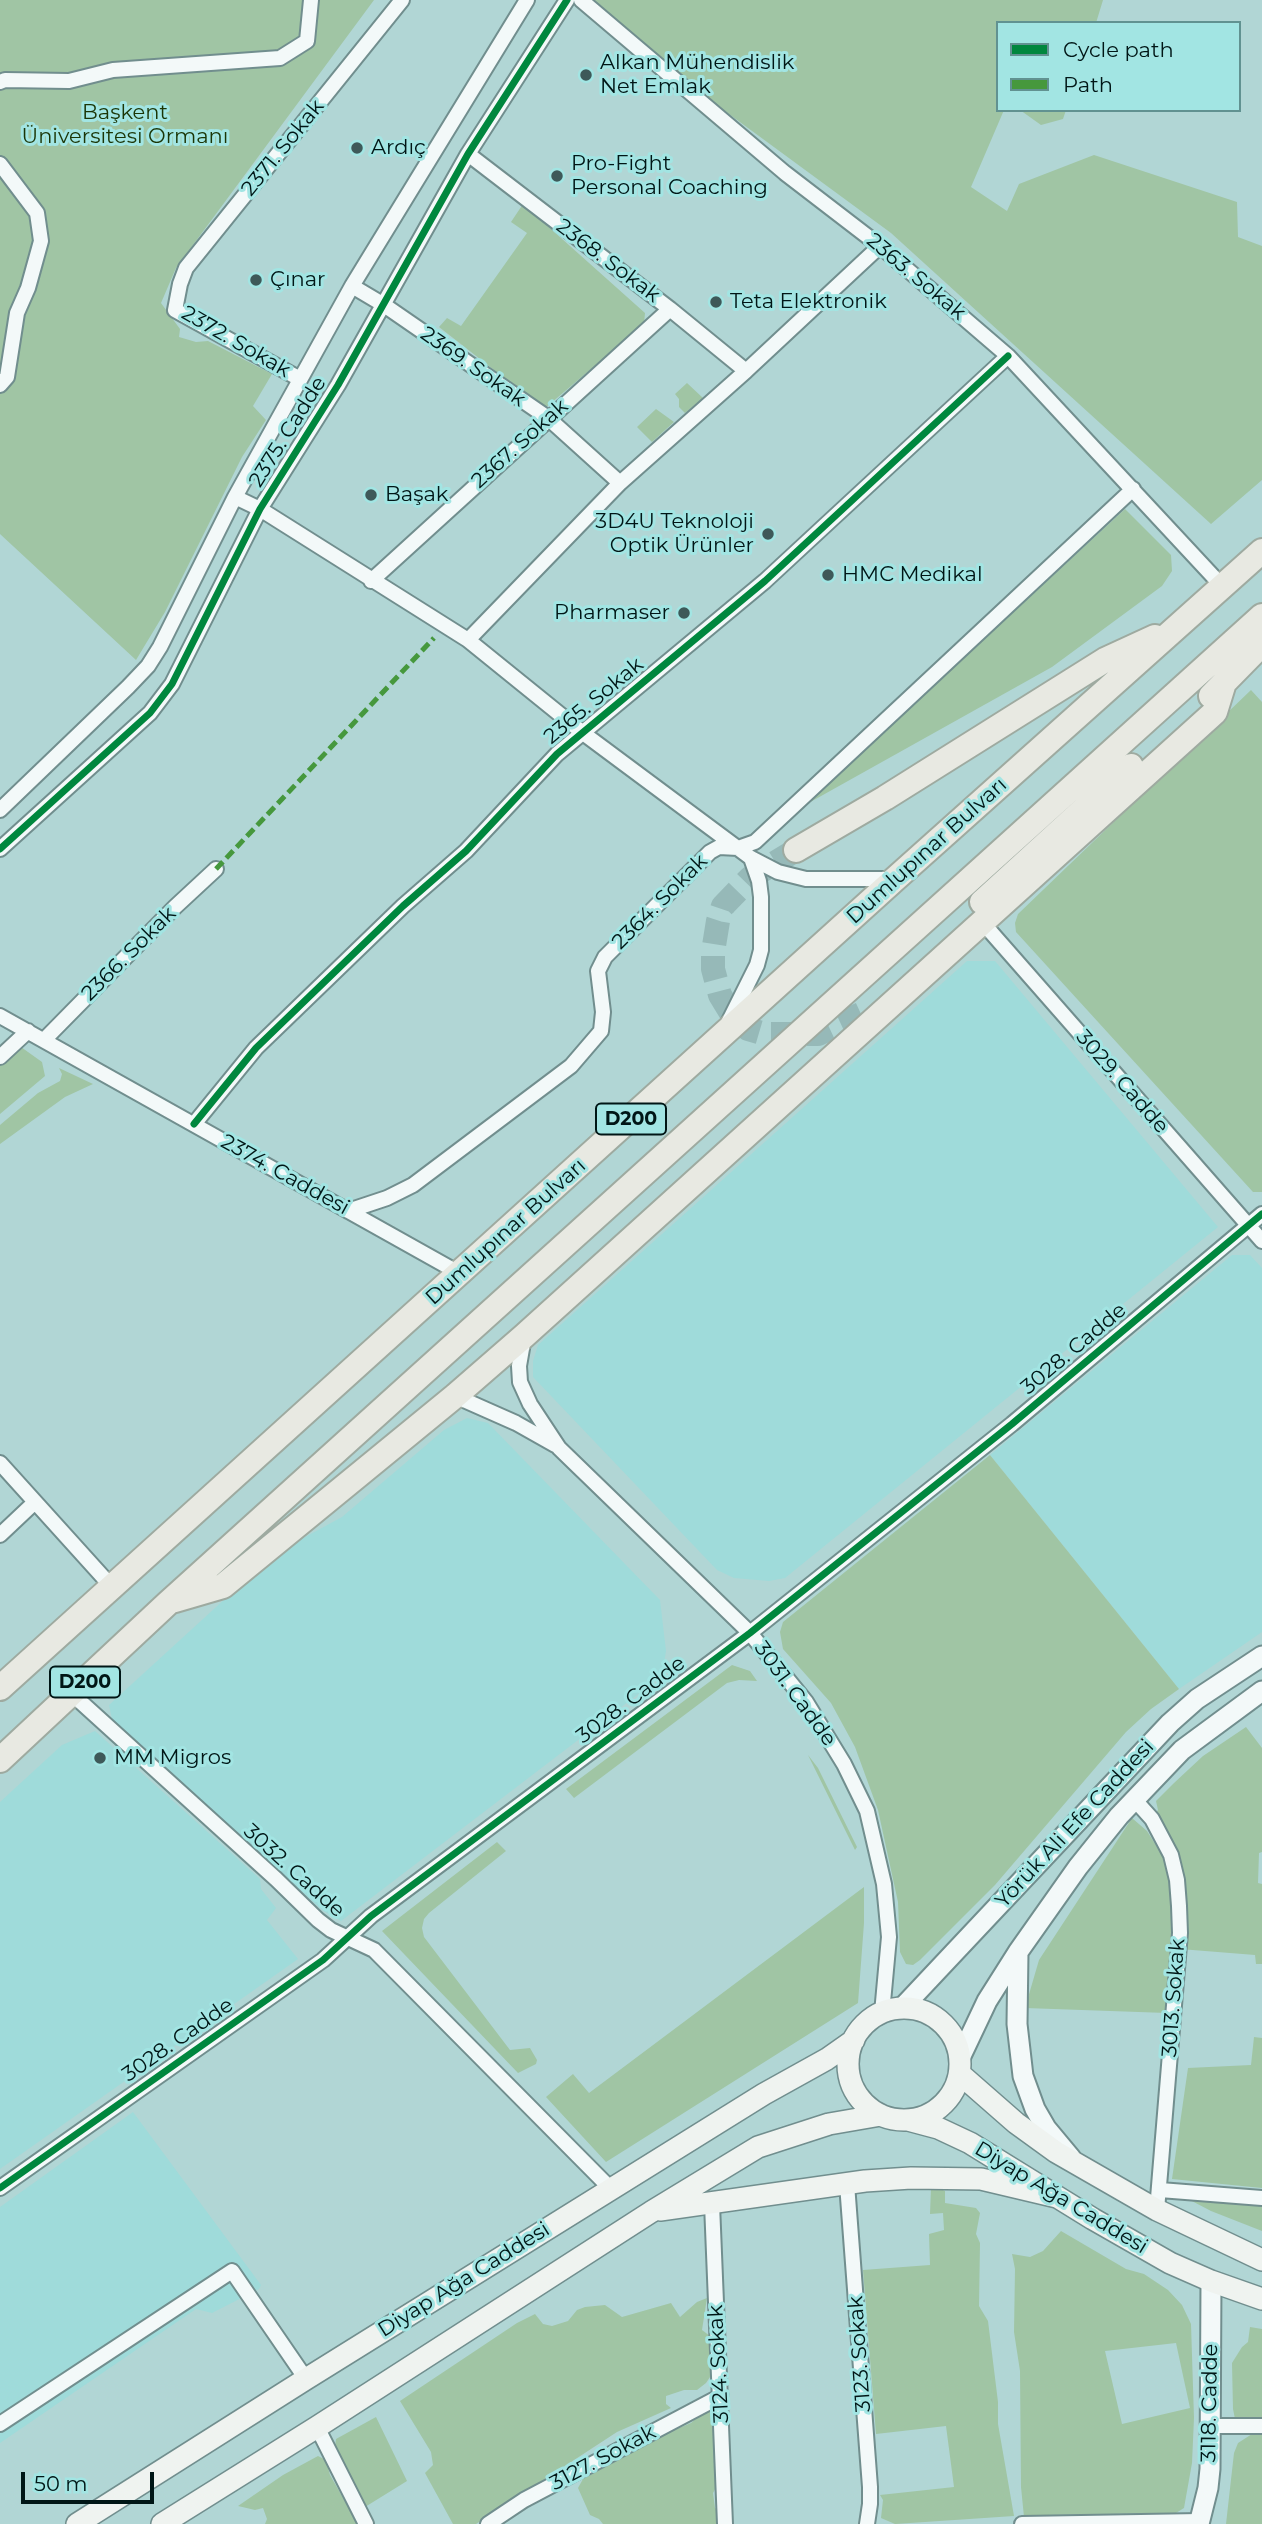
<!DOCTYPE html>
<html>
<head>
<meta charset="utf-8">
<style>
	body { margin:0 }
	#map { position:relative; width:1262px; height:2524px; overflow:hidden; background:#b1d6d5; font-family:Montserrat,sans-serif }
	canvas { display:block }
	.legend { position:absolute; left:996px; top:21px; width:245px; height:91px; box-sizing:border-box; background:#a2e5e3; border:2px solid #619291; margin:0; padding:9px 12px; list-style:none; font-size:21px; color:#001616 }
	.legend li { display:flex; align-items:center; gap:14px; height:35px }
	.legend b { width:35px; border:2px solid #619291 }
	.scale { position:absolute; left:21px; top:2472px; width:133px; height:32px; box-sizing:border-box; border:4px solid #001616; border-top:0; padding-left:9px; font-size:21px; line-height:24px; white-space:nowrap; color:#001616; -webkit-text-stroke:5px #a2e5e3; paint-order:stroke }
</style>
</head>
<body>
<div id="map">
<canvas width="1262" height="2524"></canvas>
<ul class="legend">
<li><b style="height:9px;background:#00873e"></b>Cycle path</li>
<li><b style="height:9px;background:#46983d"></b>Path</li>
</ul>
<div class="scale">50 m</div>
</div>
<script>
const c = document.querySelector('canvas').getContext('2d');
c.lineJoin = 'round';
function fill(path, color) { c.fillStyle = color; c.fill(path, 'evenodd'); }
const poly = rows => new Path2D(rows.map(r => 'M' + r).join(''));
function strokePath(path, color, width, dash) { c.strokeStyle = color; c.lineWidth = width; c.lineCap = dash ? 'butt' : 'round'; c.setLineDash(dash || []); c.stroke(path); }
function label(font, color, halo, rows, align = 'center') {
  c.font = font + ' Montserrat,sans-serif'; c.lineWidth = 6; c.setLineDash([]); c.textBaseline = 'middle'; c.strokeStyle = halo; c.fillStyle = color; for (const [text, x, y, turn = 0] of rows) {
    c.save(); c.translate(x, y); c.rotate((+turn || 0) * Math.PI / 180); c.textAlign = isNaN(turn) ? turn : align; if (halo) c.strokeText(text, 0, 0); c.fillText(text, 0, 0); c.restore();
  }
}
fill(poly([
	[967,961,995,961,1218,1227,785,1578,769,1581,734,1578,717,1570,533,1377,533,1361,538,1345],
	[1232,1255,1250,1255,1262,1268,1262,1632,1179,1689,990,1455],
	[467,1418,488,1423,660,1600,666,1651,662,1676,341,1921,322,1910,112,1719,109,1705,274,1554,342,1517,444,1430],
	[95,1731,260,1879,261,1889,276,1908,267,1920,298,1959,0,2169,0,1802,62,1745],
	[133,2112,261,2285,259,2289,212,2313,196,2309,0,2443,0,2207]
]), '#9fdbda');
fill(poly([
	[0,0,374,0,176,268,161,303,180,329,179,337,196,342,208,341,272,374,253,406,266,420,242,457,165,612,136,660,0,534],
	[589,0,1103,0,1096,23,998,23,998,110,1004,110,971,187,1007,211,1019,184,1094,155,1237,202,1238,237,1262,246,1262,480,1211,524,891,233,669,70],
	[1020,110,1066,110,1063,119,1041,125],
	[523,204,645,313,644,324,544,409,439,327,447,318,461,326,527,233,511,222],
	[687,383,703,398,685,413,679,407,679,399,675,394],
	[656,409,674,422,652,442,637,427],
	[1125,509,1171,555,1172,571,1162,586,1052,667,805,805],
	[1251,690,1262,702,1262,1192,1253,1192,1016,932,1015,923,1018,914],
	[21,1047,42,1062,45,1076,0,1114,0,1066],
	[59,1068,93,1084,65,1097,0,1144,0,1125,38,1093,60,1081,62,1074],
	[990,1455,1179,1689,1151,1709,1126,1732,995,1885,920,1960,913,1965,906,1964,900,1952,898,1902,878,1810,855,1747,831,1703,783,1649,780,1632,783,1622],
	[732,1665,750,1671,757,1681,739,1680,727,1683,574,1798,566,1789],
	[1246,1727,1262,1748,1262,1852,1259,1853,1258,1883,1262,1884,1262,1964,1256,1964,1255,1955,1180,1949,1181,1913,1154,1815,1158,1810,1156,1801,1174,1783,1203,1756],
	[808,1755,818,1768,857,1847,855,1850],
	[1132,1818,1147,1831,1167,1863,1174,1909,1167,2013,1025,2008,1039,1960],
	[497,1842,506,1851,429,1913,424,1919,422,1928,424,1937,510,2050,530,2048,537,2060,536,2064,518,2073,382,1931],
	[864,1887,864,1923,858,2003,606,2162,546,2097,573,2074,589,2093],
	[1254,2037,1262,2038,1262,2188,1172,2179,1188,2068,1251,2065],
	[937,2187,945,2191,945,2203,976,2208,980,2213,976,2234,980,2243,979,2306,988,2321,998,2402,998,2424,1014,2516,895,2524,881,2518,883,2500,880,2495,954,2487,946,2426,876,2434,863,2270,930,2265,929,2234,944,2230,943,2213,930,2214,931,2188],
	[1188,2199,1262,2203,1262,2231,1211,2211],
	[1061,2231,1126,2269,1144,2274,1168,2290,1182,2305,1191,2324,1194,2418,1192,2463,1184,2508,1176,2513,1048,2515,1024,2517,1021,2487,1020,2371,1014,2332,1015,2269,1012,2254,1030,2257,1043,2251],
	[1176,2343,1190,2408,1122,2424,1105,2351],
	[707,2298,702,2330,710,2336,712,2374,706,2383,697,2390,684,2390,666,2396,666,2404,671,2408,617,2432,476,2524,453,2524,425,2473,433,2465,431,2452,400,2401,517,2323,535,2314,543,2324,552,2326,568,2321,577,2310,585,2307,605,2305,622,2317,671,2303,680,2317,697,2302],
	[1250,2327,1262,2329,1262,2420,1235,2419,1233,2409,1232,2363,1242,2347,1248,2342],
	[711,2409,718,2484,713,2493,715,2508,719,2510,720,2524,603,2524,599,2519,590,2515,578,2488,583,2479,667,2433,691,2423,704,2411],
	[376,2417,407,2481,365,2507,335,2447,336,2439],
	[1252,2434,1262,2434,1262,2524,1226,2524,1234,2453,1238,2443],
	[318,2456,326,2460,330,2475,358,2524,265,2524,267,2519,263,2508,255,2510,238,2506,283,2475]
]), '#a0c5a4');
strokePath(poly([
	[796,850,750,878,723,906,718,921,713,952,713,969,720,995,731,1013,748,1029,765,1034,818,1034,861,1014]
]), '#96b9b8', 24, [24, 12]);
const minor = poly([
	[581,0,785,173,880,246,1008,356,1222,586],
	[0,82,5,80,69,81,113,70,280,58,307,41,311,0],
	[468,154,670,309,746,371],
	[0,164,37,213,41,241,28,288,17,313,7,377,0,385],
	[352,286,384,305,548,418,620,483],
	[300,379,175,310,180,284,186,268,402,0],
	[235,497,260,509,468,640,583,733,751,858,778,872,806,879,895,879],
	[371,581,670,309],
	[468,640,620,483,746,371,880,246],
	[0,810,128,687,148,666,160,647,235,497,352,286,527,0],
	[0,849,150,713,172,684,260,509,338,385,468,154,567,0],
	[983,923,1262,1241],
	[0,1016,459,1273],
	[728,1023,757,965,761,950,761,897,759,881,751,858],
	[44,1040,175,907,216,869],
	[0,1057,28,1031],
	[194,1124,256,1048,403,906,466,851,557,754,765,581,1008,356],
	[348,1211,387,1198,413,1185,571,1066,601,1031,603,1012,598,971,605,957,710,852,719,847,738,848,755,842,1133,489],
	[524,1337,519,1366,520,1382,530,1404,559,1448,750,1633,806,1702,844,1764,867,1811,884,1884,889,1937,882,2013],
	[455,1396,516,1423,555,1445],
	[0,1463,112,1587],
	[0,1535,35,1502],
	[72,1694,276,1879,318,1920,331,1930,374,1950,611,2189],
	[1134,1799,1152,1819,1171,1855,1177,1880,1179,1906,1180,1933,1157,2210],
	[847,2184,870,2487,870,2504,867,2524],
	[0,2188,323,1960,371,1916,750,1633,1012,1424,1262,1214],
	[1160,2190,1262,2198],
	[712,2204,725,2524],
	[0,2424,232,2271,306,2379],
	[1212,2426,1262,2426],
	[317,2427,366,2524],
	[488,2524,524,2500,721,2396],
	[1022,2524,1200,2521]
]);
const tertiary = poly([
	[1018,1952,1017,2024,1023,2076,1035,2109,1046,2128,1071,2158],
	[902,2008,1170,1723,1197,1699,1262,1656],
	[960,2058,987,2001,1018,1952,1078,1867,1119,1816,1182,1750,1262,1691],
	[1199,2524,1208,2488,1210,2469,1211,2281]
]);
const secondary = poly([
	'848 2064a56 56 0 1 1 112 0a56 56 0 1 1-112 0Z',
	[960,2074,1016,2123,1056,2152,1157,2210,1262,2260],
	[908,2120,938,2128,970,2143,1093,2219,1170,2263,1211,2281,1262,2299],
	[660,2210,865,2181,911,2178,981,2179,1057,2197],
	[77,2524,306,2379,764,2094,827,2059,854,2040],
	[162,2524,317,2427,651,2212,758,2147,829,2124,881,2115]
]);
const trunk = poly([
	[1211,696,1262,644],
	[796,850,885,798,1105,660,1155,637],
	[982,902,1131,766],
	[175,1600,223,1586,455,1396,524,1336,1215,712,1223,686],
	[0,1688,895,879,1262,551],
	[0,1760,168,1603,1262,616]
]);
strokePath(minor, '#718e8e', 18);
strokePath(tertiary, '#718e8e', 23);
strokePath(secondary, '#718e8e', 24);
strokePath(trunk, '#9eaaa0', 28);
strokePath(minor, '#f3f9f9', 14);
strokePath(tertiary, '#f3f9f9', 19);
strokePath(secondary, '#eff3f0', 21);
strokePath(trunk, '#e8e9e2', 24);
strokePath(poly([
	[216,869,434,638]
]), '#46983d', 5, [10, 5]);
strokePath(poly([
	[0,849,150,713,172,684,260,509,338,385,468,154,567,0],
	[194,1124,256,1048,403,906,466,851,557,754,765,581,1008,356],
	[0,2188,323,1960,371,1916,750,1633,1012,1424,1262,1214]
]), '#00873e', 7);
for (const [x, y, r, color] of [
	[586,75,7,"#3e5959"],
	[357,148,7,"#3e5959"],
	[557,176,7,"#3e5959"],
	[256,280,7,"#3e5959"],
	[716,302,7,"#3e5959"],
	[371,495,7,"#3e5959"],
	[768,534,7,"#3e5959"],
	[828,575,7,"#3e5959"],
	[684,613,7,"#3e5959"],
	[100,1758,7,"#3e5959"]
]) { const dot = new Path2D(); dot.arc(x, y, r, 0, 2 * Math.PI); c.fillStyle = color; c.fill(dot); strokePath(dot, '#a2e5e3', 2.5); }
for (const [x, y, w] of [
	[631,1119,70],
	[85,1682,70]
]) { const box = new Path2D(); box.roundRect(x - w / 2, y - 15.5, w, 31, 5); c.fillStyle = '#a2e5e3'; c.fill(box); strokePath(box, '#001616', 2); }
label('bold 19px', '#001616', null, [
	["D200",631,1119],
	["D200",85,1682]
]);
label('21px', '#001616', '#a2e5e3', [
	["Alkan Mühendislik",600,63],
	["Net Emlak",600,87],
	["Ardıç",371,148],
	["Pro-Fight",571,164],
	["Personal Coaching",571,188],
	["Çınar",270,280],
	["Teta Elektronik",730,302],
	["Başak",385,495],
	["3D4U Teknoloji",754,522,"right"],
	["Optik Ürünler",754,546,"right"],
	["HMC Medikal",842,575],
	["Pharmaser",670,613,"right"],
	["MM Migros",114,1758]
], 'left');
label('21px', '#1b3506', '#a2e5e3', [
	["Başkent",125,113],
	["Üniversitesi Ormanı",125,137]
]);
label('21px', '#001616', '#a2e5e3', [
	["2371. Sokak",283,148,-51],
	["2368. Sokak",608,261,37],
	["2363. Sokak",916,277,40],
	["2372. Sokak",236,342,30],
	["2369. Sokak",473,367,35],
	["2375. Cadde",288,432,-58],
	["2367. Sokak",520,444,-42],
	["2365. Sokak",594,701,-40],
	["Dumlupınar Bulvarı",927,851,-42],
	["2364. Sokak",660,902,-45],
	["2366. Sokak",129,954,-45],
	["3029. Cadde",1122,1082,49],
	["2374. Caddesi",285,1175,29],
	["Dumlupınar Bulvarı",506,1232,-42],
	["3028. Cadde",1074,1349,-40],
	["3031. Cadde",795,1694,54],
	["3028. Cadde",631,1700,-37],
	["Yörük Ali Efe Caddesi",1075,1824,-47],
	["3032. Cadde",294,1871,42],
	["3013. Sokak",1174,1998,-86],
	["3028. Cadde",178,2040,-35],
	["Diyap Ağa Caddesi",1061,2198,31],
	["Diyap Ağa Caddesi",464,2280,-32],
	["3123. Sokak",860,2354,-94],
	["3124. Sokak",719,2364,-93],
	["3118. Cadde",1210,2403,-89],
	["3127. Sokak",603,2458,-28]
]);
</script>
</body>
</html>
